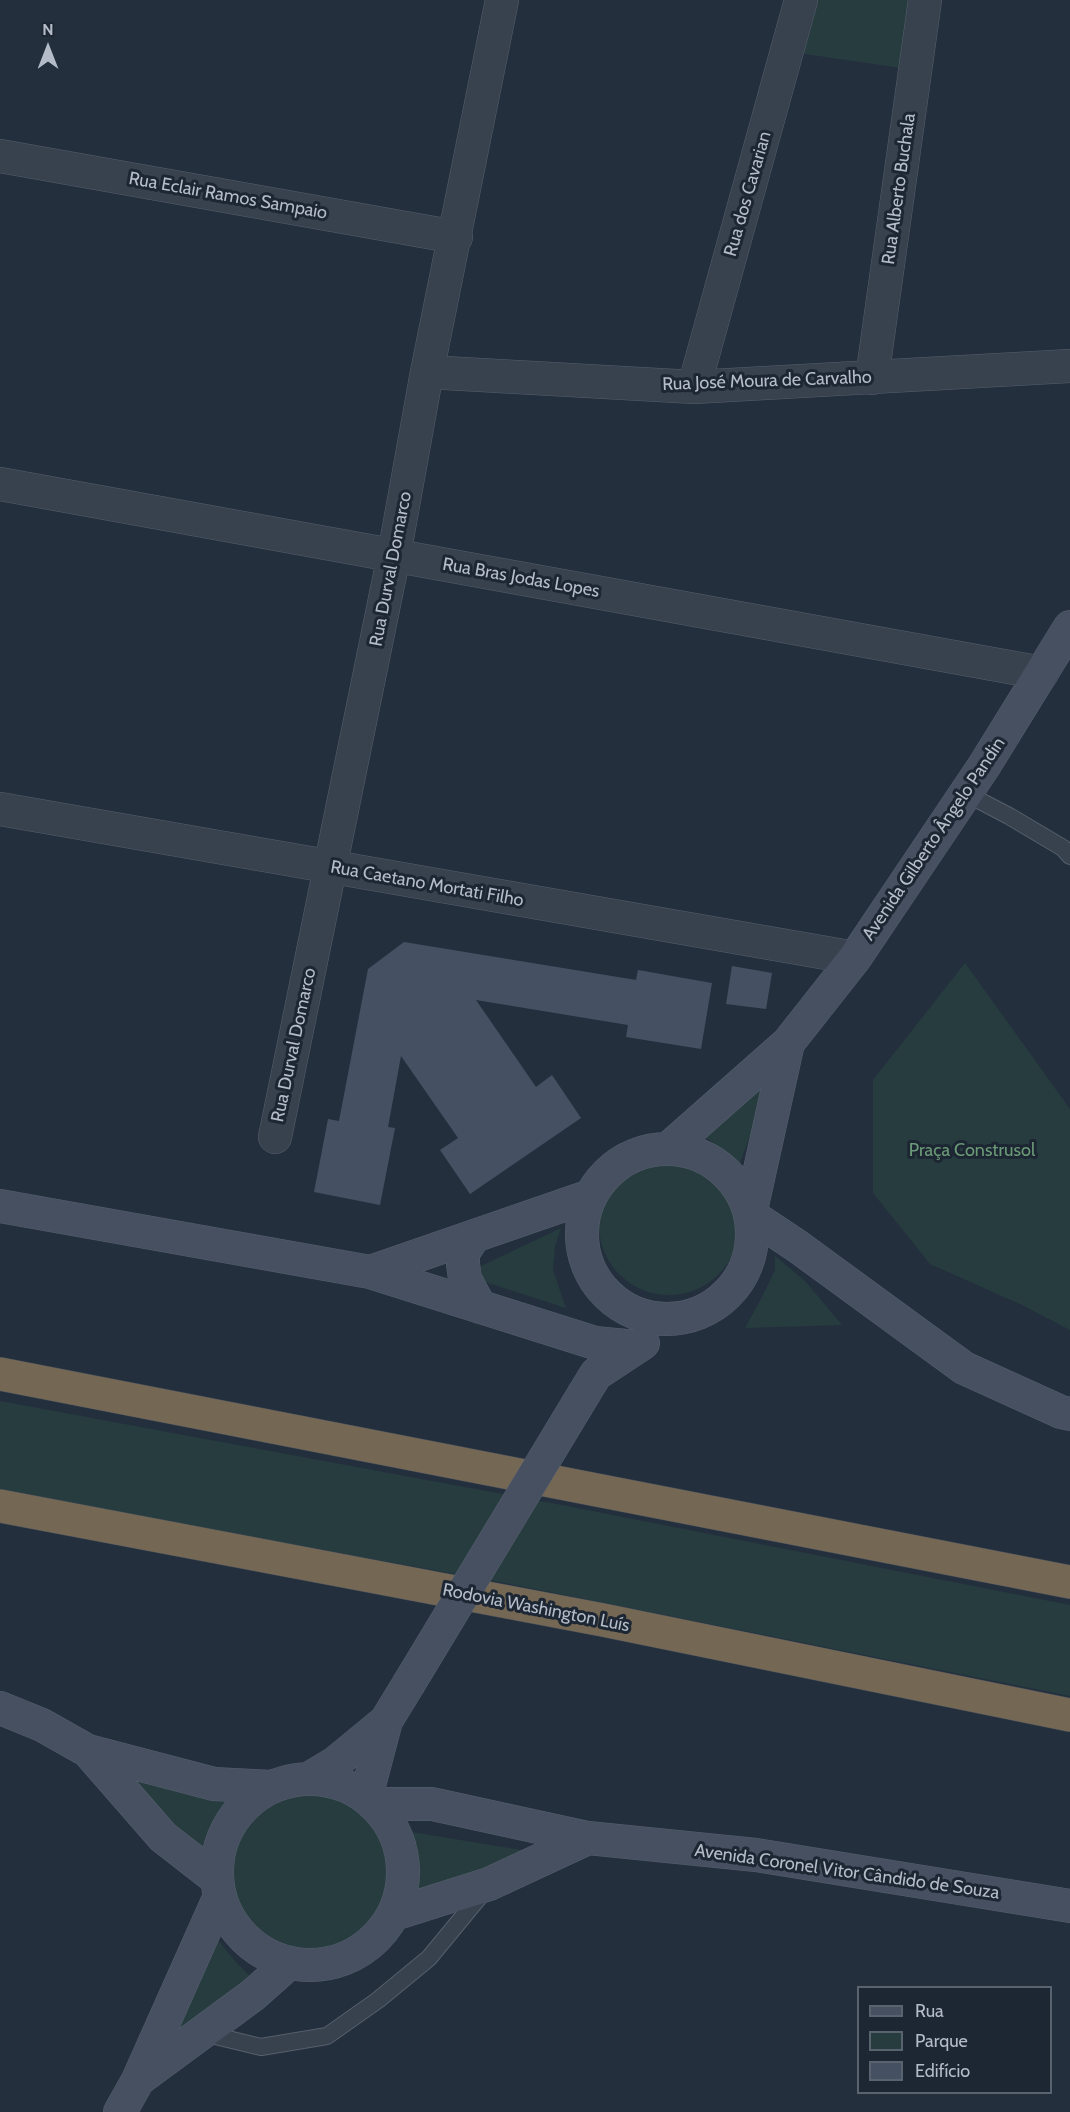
<!DOCTYPE html>
<html>
<head>
<meta charset="utf-8">
<style>
	body { margin:0 }
	#map { position:relative; width:1070px; height:2112px; overflow:hidden; background:#242f3e; font-family:Cabin,sans-serif }
	canvas { display:block }
	.legend { position:absolute; left:857px; top:1986px; width:195px; height:108px; box-sizing:border-box; background:#1d2633; border:2px solid #59626f; margin:0; padding:8px 10px; list-style:none; font-size:18px; color:#b4bcc9 }
	.legend li { display:flex; align-items:center; gap:12px; height:30px }
	.legend b { width:30px; border:2px solid #59626f }
	.north { position:absolute; left:18px; top:18px; width:60px; height:60px; -webkit-text-stroke:4px #1d2633; paint-order:stroke; rotate:0deg; font-size:16px; font-weight:700; line-height:24px; text-align:center; color:#b4bcc9 }
	.north::after { content:''; display:block; margin:auto; width:21px; height:27px; background:#b4bcc9; clip-path:polygon(50% 0,100% 100%,50% 72%,0 100%) }
</style>
</head>
<body>
<div id="map">
<canvas width="1070" height="2112"></canvas>
<ul class="legend">
<li><b style="height:8px;background:#465061"></b>Rua</li>
<li><b style="height:16px;background:#263c3f"></b>Parque</li>
<li><b style="height:16px;background:#455162"></b>Edifício</li>
</ul>
<div class="north">N</div>
</div>
<script>
const c = document.querySelector('canvas').getContext('2d');
c.lineJoin = 'round';
function fill(path, color) { c.fillStyle = color; c.fill(path, 'evenodd'); }
const poly = rows => new Path2D(rows.map(r => 'M' + r).join(''));
function strokePath(path, color, width, dash) { c.strokeStyle = color; c.lineWidth = width; c.lineCap = dash ? 'butt' : 'round'; c.setLineDash(dash || []); c.stroke(path); }
function label(font, color, halo, rows, align = 'center') {
  c.font = font + ' Cabin,sans-serif'; c.lineWidth = 6; c.setLineDash([]); c.textBaseline = 'middle'; c.strokeStyle = halo; c.fillStyle = color; for (const [text, x, y, turn = 0] of rows) {
    c.save(); c.translate(x, y); c.rotate((+turn || 0) * Math.PI / 180); c.textAlign = isNaN(turn) ? turn : align; if (halo) c.strokeText(text, 0, 0); c.fillText(text, 0, 0); c.restore();
  }
}
fill(poly([
	[813,0,911,0,901,68,798,53],
	[965,963,1070,1109,1070,1330,1022,1305,930,1264,873,1193,873,1080],
	[774,1070,740,1163,711,1141,701,1136],
	'599 1225a70 70 0 1 1 140 0a70 70 0 1 1-140 0Z',
	[561,1228,555,1246,553,1270,566,1308,482,1281,481,1266],
	[775,1256,805,1281,842,1325,745,1328,761,1299,775,1270],
	[0,1401,562,1505,1070,1605,1070,1696,500,1582,0,1492],
	[118,1769,245,1801,217,1826,207,1854,208,1864],
	'226 1874a81 81 0 1 1 162 0a81 81 0 1 1-162 0Z',
	[393,1829,534,1852,404,1899,404,1870,394,1842],
	[213,1934,235,1961,250,1976,174,2036]
]), '#263c3f');
fill(poly([
	[404,942,636,980,638,970,712,983,701,1049,626,1037,628,1025,476,1000,536,1087,552,1075,581,1118,470,1194,440,1150,458,1138,401,1056,388,1127,395,1128,380,1205,314,1192,328,1119,339,1121,368,969],
	[732,966,772,973,766,1009,726,1004]
]), '#455162');
const lane = poly([
	[965,793,1009,816,1063,848,1070,856],
	[203,2033,261,2047,327,2036,378,2000,429,1958,485,1890]
]);
const street = poly([
	[0,156,456,237],
	[427,372,694,387,1070,366],
	[872,378,925,0],
	[694,387,801,0],
	[0,484,1042,673],
	[0,809,855,958],
	[275,1137,394,555,427,372,502,0]
]);
const secondary = poly([
	[669,1148,788,1043,855,958,984,766,1070,627],
	'582 1234a85 85 0 1 1 170 0a85 85 0 1 1-170 0Z',
	[0,1206,370,1272,595,1343,636,1347],
	[751,1210,788,1043],
	[752,1216,797,1246,964,1368,1061,1412,1070,1414],
	[474,1236,463,1253,463,1264,465,1279,480,1307],
	[370,1272,590,1196],
	[585,1392,596,1374,643,1343],
	[0,1708,42,1725,88,1751,214,1784,272,1787],
	[88,1751,163,1837,217,1879],
	[310,1778,335,1763,386,1721],
	'217 1872a93 93 0 1 1 186 0a93 93 0 1 1-186 0Z',
	[366,1797,386,1721,408,1685],
	[376,1804,432,1804,588,1838,756,1855,1070,1906],
	[394,1914,489,1884,588,1838],
	[139,2079,253,1995,289,1963],
	[120,2112,138,2080,220,1896]
]);
const highway = poly([
	[0,1374,1070,1582],
	[0,1506,603,1620,1070,1715]
]);
strokePath(lane, '#565f6c', 18);
strokePath(street, '#565f6c', 34);
strokePath(secondary, '#565f6c', 34);
strokePath(highway, '#434c59', 34);
strokePath(lane, '#38414e', 16);
strokePath(street, '#38414e', 33);
strokePath(secondary, '#465061', 33);
strokePath(highway, '#746855', 33);
const secondaryBridge = poly([
	[408,1685,585,1392]
]);
strokePath(secondaryBridge, '#565f6c', 34, []);
strokePath(secondaryBridge, '#465061', 33);
label('18px', '#b4bcc9', '#1d2633', [
	["Rua Alberto Buchala",899,189,-82],
	["Rua dos Cavarian",748,194,-74],
	["Rua Eclair Ramos Sampaio",228,196,10],
	["Rua José Moura de Carvalho",767,381,-2],
	["Rua Durval Domarco",391,569,-79],
	["Rua Bras Jodas Lopes",521,578,10],
	["Avenida Gilberto Ângelo Pandin",934,839,-56],
	["Rua Caetano Mortati Filho",427,884,10],
	["Rua Durval Domarco",294,1045,-78],
	["Rodovia Washington Luís",536,1608,11],
	["Avenida Coronel Vitor Cândido de Souza",847,1872,8]
]);
label('18px', '#6b9a76', '#1d2633', [
	["Praça Construsol",972,1151]
]);
</script>
</body>
</html>
